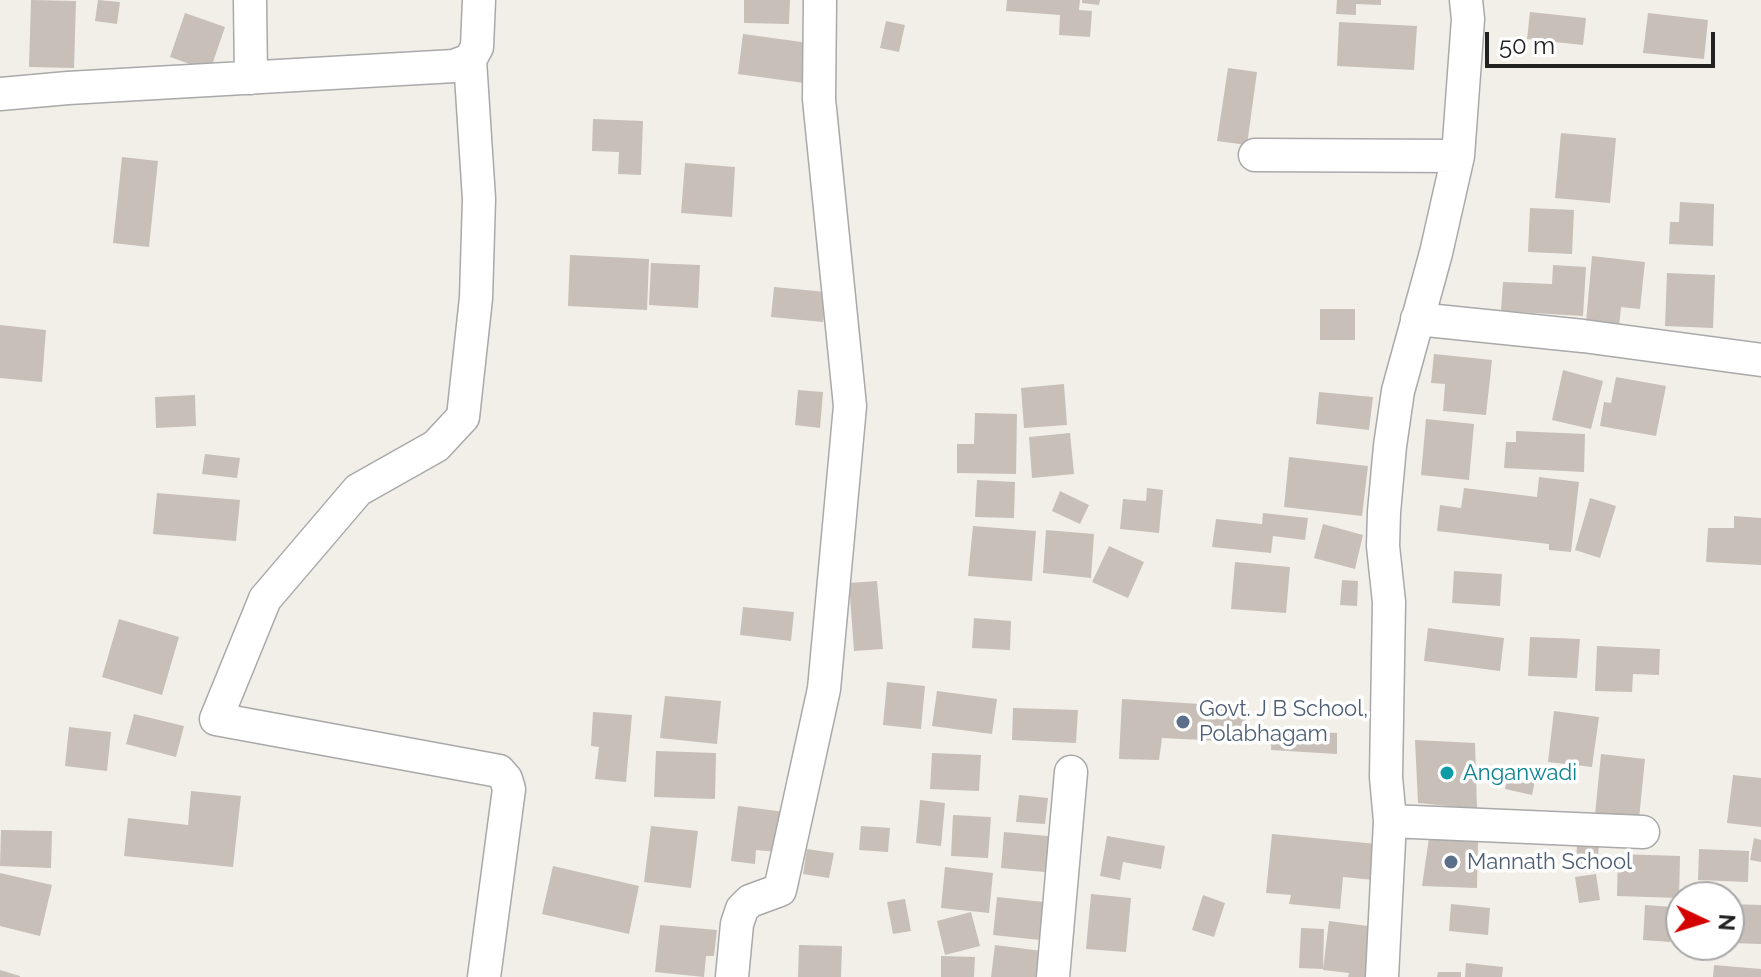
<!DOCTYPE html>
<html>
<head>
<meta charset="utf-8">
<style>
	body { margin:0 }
	#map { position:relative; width:1761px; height:977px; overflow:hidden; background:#f2efe9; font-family:Raleway,sans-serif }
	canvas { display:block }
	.north { position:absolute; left:1665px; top:881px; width:80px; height:80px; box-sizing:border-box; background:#fff; border:2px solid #a7a7a7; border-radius:50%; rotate:94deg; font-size:22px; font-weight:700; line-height:32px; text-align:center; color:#222 }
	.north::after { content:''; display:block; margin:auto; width:28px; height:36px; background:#d40000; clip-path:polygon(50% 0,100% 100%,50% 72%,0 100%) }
	.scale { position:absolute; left:1485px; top:32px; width:230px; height:36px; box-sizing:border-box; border:4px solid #222; border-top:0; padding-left:10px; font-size:24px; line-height:28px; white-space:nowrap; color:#222; -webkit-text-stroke:6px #fff; paint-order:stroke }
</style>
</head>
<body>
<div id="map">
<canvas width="1761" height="977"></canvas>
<div class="north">N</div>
<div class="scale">50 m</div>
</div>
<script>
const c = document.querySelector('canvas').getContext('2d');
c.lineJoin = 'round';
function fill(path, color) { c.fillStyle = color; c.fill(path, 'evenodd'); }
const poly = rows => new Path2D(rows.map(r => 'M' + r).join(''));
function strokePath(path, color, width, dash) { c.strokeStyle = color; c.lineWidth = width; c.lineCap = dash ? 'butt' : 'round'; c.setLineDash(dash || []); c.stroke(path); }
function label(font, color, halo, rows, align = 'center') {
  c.font = font + ' Raleway,sans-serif'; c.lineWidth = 7; c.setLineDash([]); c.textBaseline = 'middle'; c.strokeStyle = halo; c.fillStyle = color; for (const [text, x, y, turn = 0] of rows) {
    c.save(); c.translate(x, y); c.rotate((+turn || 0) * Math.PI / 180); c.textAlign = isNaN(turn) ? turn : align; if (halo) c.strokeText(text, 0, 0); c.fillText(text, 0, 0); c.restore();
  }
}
fill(poly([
	[31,0,76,1,74,68,29,67],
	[98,0,120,2,117,24,95,21],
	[744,0,790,0,789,24,744,23],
	[1007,0,1080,0,1079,10,1092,11,1090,37,1059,35,1060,15,1006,11],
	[1082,0,1100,0,1099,5,1082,3],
	[1337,0,1381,0,1381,5,1356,4,1356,15,1336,14],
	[1530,12,1586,18,1583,45,1527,39],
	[185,13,225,27,210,71,170,57],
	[1648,13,1708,20,1704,59,1643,53],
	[886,21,905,25,899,52,880,48],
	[1339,22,1417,26,1414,70,1337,66],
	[743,34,809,43,804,83,738,74],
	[1228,68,1257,72,1247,145,1217,141],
	[593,119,643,121,641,175,618,174,619,152,592,151],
	[1561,133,1616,138,1610,203,1555,198],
	[122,157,158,161,149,247,113,243],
	[685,163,735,167,732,217,681,213],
	[1680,202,1714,204,1713,246,1669,244,1670,222,1679,222],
	[1530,208,1574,210,1572,254,1528,252],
	[570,255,649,259,647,310,568,306],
	[1592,256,1645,262,1640,309,1621,307,1618,337,1585,333],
	[651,263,700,265,698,308,649,305],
	[1553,265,1586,267,1583,316,1501,311,1503,282,1552,284],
	[1667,273,1715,275,1713,328,1665,326],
	[774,287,826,292,823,322,771,317],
	[1320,309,1355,309,1355,340,1320,340],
	[0,325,46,330,42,382,0,378],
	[1434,354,1492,360,1486,415,1443,411,1445,384,1431,383],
	[1563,370,1603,381,1591,429,1552,420],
	[1616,377,1666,386,1656,436,1600,426,1604,402,1611,403],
	[1064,384,1067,425,1024,428,1021,388],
	[798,390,823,392,820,428,795,425],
	[1319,392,1373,397,1369,430,1316,424],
	[195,395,196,426,156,428,155,397],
	[975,413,1017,414,1016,474,957,473,957,444,974,444],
	[1426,419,1474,424,1469,480,1421,475],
	[1516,431,1585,434,1584,472,1504,468,1506,442,1516,442],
	[1070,433,1074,474,1032,478,1029,437],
	[205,454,240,458,237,478,202,474],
	[1289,457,1368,466,1362,516,1284,507],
	[1539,477,1579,482,1571,552,1549,550,1549,544,1437,531,1440,505,1461,508,1464,488,1537,497],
	[977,480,1015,482,1014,518,975,517],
	[1147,488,1163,490,1159,533,1120,529,1123,499,1146,501],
	[1060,491,1089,505,1080,524,1052,511],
	[157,493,240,500,236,541,153,534],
	[1590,498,1616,506,1600,558,1575,550],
	[1263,513,1308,518,1305,540,1273,536,1271,553,1212,547,1216,519,1262,524],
	[1734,516,1761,518,1761,565,1706,562,1708,528,1734,528],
	[1323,524,1363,535,1355,569,1314,558],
	[973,526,1036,531,1032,581,968,576],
	[1046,530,1094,534,1091,578,1043,573],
	[1109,546,1144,562,1128,598,1092,582],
	[1235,562,1290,567,1286,613,1231,609],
	[1454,571,1502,574,1500,606,1452,603],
	[1342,580,1358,581,1357,606,1340,605],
	[877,581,883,649,854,651,849,583],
	[743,607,794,612,791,641,740,635],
	[974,618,1011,621,1010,650,972,648],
	[119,619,179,637,162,695,102,677],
	[1428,628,1504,638,1500,671,1424,661],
	[1530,637,1580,639,1577,678,1528,676],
	[1597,646,1660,649,1659,675,1633,674,1632,692,1595,691],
	[887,682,925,686,921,729,883,725],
	[937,691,997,699,992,734,932,726],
	[665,696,721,701,717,744,660,738],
	[1122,699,1247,707,1243,742,1162,738,1159,760,1119,759],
	[1013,708,1078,710,1076,743,1012,740],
	[1554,711,1599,717,1592,767,1548,762],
	[593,712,632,715,626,782,595,779,599,747,591,746],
	[134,714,184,726,176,757,126,744],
	[69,727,111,732,107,771,65,766],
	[1272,730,1337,733,1337,754,1271,750],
	[1415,740,1475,743,1477,809,1418,803],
	[656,751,716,753,715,799,654,797],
	[932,753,981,755,979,791,930,789],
	[1601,754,1645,759,1639,819,1595,815],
	[1508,775,1535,780,1532,795,1505,789],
	[1733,775,1761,778,1761,827,1727,823],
	[191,791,241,796,233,867,124,856,128,818,188,825],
	[1019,795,1048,798,1045,824,1016,822],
	[920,800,945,803,941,846,916,843],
	[738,806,793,813,788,853,756,850,755,864,731,861],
	[953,815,991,817,988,858,951,856],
	[651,826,698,831,691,888,644,882],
	[861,826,890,828,888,852,859,850],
	[1,830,52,831,51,868,0,866],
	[1004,832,1058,837,1055,873,1001,868],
	[1272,834,1377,844,1374,880,1343,877,1340,909,1289,904,1291,895,1266,893],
	[1107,836,1165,846,1161,869,1123,862,1120,880,1100,876],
	[1429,838,1478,839,1477,888,1422,886],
	[1754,838,1761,840,1761,862,1750,860],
	[1577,842,1599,843,1597,872,1576,871],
	[807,849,834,853,829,878,803,874],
	[1699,849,1749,851,1748,882,1698,880],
	[1618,854,1680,856,1679,898,1617,896],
	[553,866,639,886,629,934,542,914],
	[945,867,993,873,989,913,941,908],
	[0,873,52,885,40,936,0,926],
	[1596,874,1600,900,1579,903,1575,877],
	[1091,894,1131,898,1126,952,1086,949],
	[1203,895,1225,903,1214,937,1192,930],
	[997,897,1053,903,1049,941,993,935],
	[905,899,911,931,893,934,887,902],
	[1451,904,1490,908,1488,935,1449,931],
	[1729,904,1761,905,1761,944,1729,943],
	[1645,905,1673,907,1670,942,1643,940],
	[971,912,980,946,945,955,937,921],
	[1329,921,1376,927,1370,977,1348,977,1349,973,1323,970],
	[660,925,717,930,714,956,706,956,704,977,655,972],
	[1301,928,1324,929,1323,969,1299,968],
	[799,945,842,946,841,977,798,977],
	[995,945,1042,951,1038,977,991,977],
	[941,956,975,957,974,977,941,977],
	[1466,963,1503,967,1502,977,1465,977],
	[1714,965,1761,969,1761,977,1713,977],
	[0,970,20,976,20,977,0,977],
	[1438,972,1461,972,1461,977,1437,977]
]), '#c7bfb8');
const minor = poly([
	[250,0,251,78],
	[470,60,479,199,476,298,463,417,436,446,358,490,265,599,216,719,499,771,506,779,509,789,484,977],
	[0,94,68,88,454,66,470,60,477,47,479,0],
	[1255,155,1458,156],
	[1417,319,1583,336,1761,360],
	[1390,821,1643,832],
	[732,977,737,924,742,909,750,901,780,890,824,689,850,406,819,99,820,0],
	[1053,977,1071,772],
	[1382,977,1390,821,1386,777,1389,602,1383,546,1384,512,1390,446,1398,391,1436,253,1458,156,1468,19,1466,0]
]);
strokePath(minor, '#a9a9a9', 35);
strokePath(minor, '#fff', 32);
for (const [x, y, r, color] of [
	[1183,722,8,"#5c6f8a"],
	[1447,773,8,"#0f9aa8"],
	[1451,862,8,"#5c6f8a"]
]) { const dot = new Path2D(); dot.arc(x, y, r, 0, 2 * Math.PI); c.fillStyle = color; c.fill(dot); strokePath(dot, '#fff', 3); }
label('22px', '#4e5e75', '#fff', [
	["Govt. J B School,",1199,709],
	["Polabhagam",1199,734],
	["Mannath School",1467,862]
], 'left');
label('22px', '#0d838f', '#fff', [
	["Anganwadi",1463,773]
], 'left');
</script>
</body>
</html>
